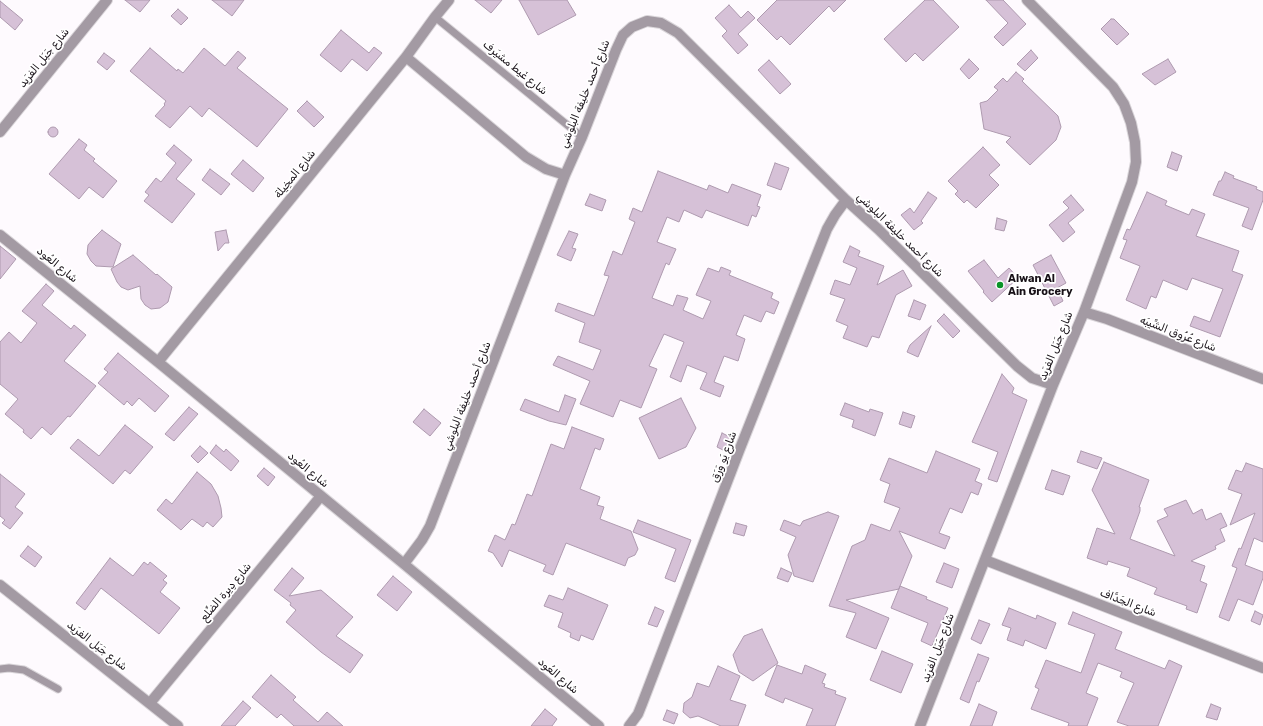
<!DOCTYPE html>
<html>
<head>
<meta charset="utf-8">
<style>
	body { margin:0 }
	canvas { display:block; background:#fefafe }
</style>
</head>
<body>
<canvas width="1263" height="726"></canvas>
<script>
const c = document.querySelector('canvas').getContext('2d');
c.lineJoin = 'round';
function fill(path, color) { c.fillStyle = color; c.fill(path, 'evenodd'); }
const poly = rows => new Path2D(rows.map(r => 'M' + r).join(''));
function strokePath(path, color, width, dash) { c.strokeStyle = color; c.lineWidth = width; c.lineCap = dash ? 'butt' : 'round'; c.setLineDash(dash || []); c.stroke(path); }
function label(font, color, halo, rows, align = 'center') {
  c.font = font + ' Rubik,Cairo,sans-serif'; c.lineWidth = 3.5; c.setLineDash([]); c.textBaseline = 'middle'; c.strokeStyle = halo; c.fillStyle = color; for (const [text, x, y, turn = 0] of rows) {
    c.save(); c.translate(x, y); c.rotate((+turn || 0) * Math.PI / 180); c.textAlign = isNaN(turn) ? turn : align; if (halo) c.strokeText(text, 0, 0); c.fillText(text, 0, 0); c.restore();
  }
}
const building = poly([
	[125,0,150,0,140,12,125,0],
	[212,0,244,0,232,16,212,0],
	[475,0,502,0,491,13,475,0],
	[519,0,567,0,576,15,538,35,519,0],
	[777,0,846,0,834,12,829,6,790,45,781,36,777,40,757,20,777,0],
	[925,0,933,0,959,27,923,61,915,53,906,62,884,39,925,0],
	[986,0,1003,0,1026,24,1003,46,994,37,1008,23,986,0],
	[0,1,23,20,15,30,0,17,0,1],
	[729,5,741,18,748,11,755,18,738,34,748,45,738,54,722,36,727,31,715,18,729,5],
	[178,9,188,18,181,25,171,16,178,9],
	[1111,19,1114,19,1129,34,1117,45,1101,29,1111,19],
	[341,30,369,53,374,47,382,53,367,71,352,59,341,72,320,55,341,30],
	[150,48,177,71,178,69,183,73,204,48,225,66,238,51,246,58,237,68,288,109,257,147,209,108,202,117,190,106,170,128,155,116,165,105,164,104,166,101,130,71,150,48],
	[1031,50,1038,58,1025,71,1017,64,1031,50],
	[104,53,115,61,107,70,97,62,104,53],
	[969,59,979,69,969,79,960,69,969,59],
	[1168,59,1176,72,1155,85,1142,74,1168,59],
	[769,60,791,84,780,94,758,70,769,60],
	[1016,72,1024,79,1022,81,1058,116,1061,127,1056,140,1030,165,1006,142,1011,137,984,129,980,103,987,101,998,90,994,87,1003,78,1007,82,1016,72],
	[307,101,324,117,314,127,297,111,307,101],
	'48 132a5 5 0 1 1 10 0a5 5 0 1 1-10 0Z',
	[79,139,87,145,84,150,95,159,93,161,117,181,103,198,89,187,79,199,49,174,79,139],
	[174,145,192,160,176,179,195,194,172,223,144,201,149,195,145,192,156,178,161,182,176,163,166,154,174,145],
	[983,147,1000,165,989,175,999,185,976,208,967,200,964,203,955,194,958,191,948,181,983,147],
	[1172,152,1182,156,1177,171,1167,167,1172,152],
	[243,160,264,178,253,192,231,174,243,160],
	[775,163,789,168,781,190,767,185,775,163],
	[210,169,230,184,221,195,202,180,210,169],
	[658,171,707,190,709,185,728,193,732,184,761,195,757,206,760,207,756,217,752,215,748,226,706,210,702,218,684,210,679,222,667,217,657,242,676,249,669,265,666,263,652,298,673,306,677,295,688,298,683,310,685,311,703,319,711,301,696,295,708,268,719,272,721,267,731,271,729,275,773,293,771,298,779,302,774,314,766,311,761,322,744,315,736,335,745,339,738,361,724,356,714,382,724,386,720,397,700,389,707,373,687,365,681,382,670,377,684,342,664,334,649,366,657,369,641,408,620,400,613,417,580,404,590,381,553,365,558,356,593,370,601,350,579,342,585,323,555,311,558,303,594,316,609,276,604,275,613,251,622,255,635,222,629,219,633,208,642,212,658,171],
	[1225,172,1234,176,1233,178,1257,187,1256,189,1263,192,1263,200,1252,230,1242,226,1249,208,1213,195,1219,181,1221,181,1225,172],
	[928,192,937,198,921,221,923,223,914,230,901,215,910,208,914,213,928,192],
	[1147,192,1167,201,1165,205,1189,215,1192,209,1205,214,1196,236,1239,251,1232,271,1243,275,1220,337,1190,326,1194,316,1210,322,1223,289,1192,278,1187,290,1163,280,1156,298,1151,296,1146,309,1126,300,1140,266,1120,258,1127,240,1123,239,1127,229,1130,230,1147,192],
	[590,194,606,200,602,211,585,205,590,194],
	[1071,195,1084,210,1068,223,1075,232,1063,242,1049,225,1069,208,1063,202,1071,195],
	[997,218,1007,221,1004,231,995,229,997,218],
	[102,230,121,244,113,267,96,266,91,261,87,254,88,245,93,239,102,230],
	[226,230,229,243,225,243,218,251,215,232,226,230],
	[569,231,578,234,572,248,576,249,571,261,557,255,569,231],
	[0,246,16,259,0,279,0,246],
	[850,246,860,251,858,256,884,266,877,285,903,270,912,286,896,295,879,338,872,336,867,347,843,338,848,326,836,321,845,299,830,294,835,280,850,285,857,268,843,262,850,246],
	[133,255,156,275,157,274,172,287,168,302,160,308,151,309,145,305,141,299,140,286,128,290,121,287,117,282,111,269,133,255],
	[1051,255,1066,283,1057,288,1063,301,1054,306,1033,265,1051,255],
	[984,260,998,278,1009,268,1018,278,992,302,983,292,984,291,968,271,984,260],
	[46,284,54,291,42,305,71,329,74,325,86,335,64,361,96,386,70,417,68,416,51,435,42,427,31,439,23,432,24,430,5,414,18,399,0,384,0,342,9,332,21,343,37,323,22,311,46,284],
	[914,300,926,305,920,320,908,316,914,300],
	[944,314,960,331,953,338,937,321,944,314],
	[931,326,918,357,907,352,910,345,931,326],
	[118,353,169,396,155,412,139,398,132,406,127,401,124,405,98,383,108,372,104,369,118,353],
	[1002,374,1014,388,1012,393,1027,400,997,482,988,479,998,452,972,442,1002,374],
	[565,395,576,399,566,425,549,421,520,410,525,399,559,412,565,395],
	[681,398,696,428,686,447,659,459,639,418,681,398],
	[845,403,869,412,870,409,883,413,875,436,852,427,854,420,840,415,845,403],
	[189,407,198,414,174,441,165,434,189,407],
	[424,409,441,423,430,436,413,422,424,409],
	[903,412,915,416,911,428,899,424,903,412],
	[125,425,153,447,130,474,125,470,113,484,70,448,78,439,99,456,125,425],
	[572,427,604,439,600,450,595,448,580,489,600,497,597,505,604,507,600,519,631,531,638,549,635,555,628,558,625,566,566,543,553,575,543,571,546,565,509,550,502,567,493,553,488,551,495,535,505,540,512,524,515,525,527,494,532,496,551,444,564,449,572,427],
	[722,433,732,438,727,452,717,447,722,433],
	[216,445,224,452,226,449,239,461,231,471,210,453,216,445],
	[200,446,208,453,198,463,191,456,200,446],
	[936,451,980,469,975,481,982,484,978,495,971,492,962,513,950,508,939,533,950,537,945,549,899,531,912,556,900,586,927,597,926,599,948,608,932,646,921,641,928,623,891,608,900,586,899,589,846,600,889,618,876,649,846,637,856,613,829,606,852,546,865,540,871,524,890,531,900,508,884,502,890,484,880,480,889,458,927,473,936,451],
	[1081,451,1102,458,1097,469,1077,462,1081,451],
	[1104,462,1149,480,1139,507,1140,507,1140,511,1130,539,1175,556,1157,521,1168,516,1164,509,1186,500,1193,514,1202,509,1206,520,1221,513,1227,526,1220,529,1225,541,1215,546,1216,549,1191,561,1205,566,1200,581,1207,584,1197,613,1186,609,1187,606,1154,594,1157,588,1127,576,1130,568,1108,561,1107,565,1087,558,1097,528,1115,534,1092,490,1104,462],
	[1246,463,1263,469,1263,542,1254,538,1245,565,1263,572,1263,578,1253,605,1238,599,1229,621,1219,617,1237,568,1232,566,1239,548,1241,549,1255,513,1230,525,1242,494,1228,489,1236,470,1242,472,1246,463],
	[264,468,275,477,268,486,257,476,264,468],
	[1052,470,1070,476,1063,495,1045,489,1052,470],
	[197,472,211,484,218,496,221,508,222,517,213,527,207,522,203,527,192,519,181,530,157,510,166,499,172,504,197,472],
	[0,474,25,494,15,507,23,513,10,529,2,523,5,520,0,516,0,474],
	[828,512,839,516,813,582,794,576,788,555,796,537,780,530,784,520,800,526,803,521,828,512],
	[638,520,691,540,675,582,665,578,676,549,633,532,638,520],
	[736,523,747,526,744,536,733,533,736,523],
	[28,546,42,557,35,567,20,556,28,546],
	[110,558,133,576,144,562,148,565,150,562,167,576,163,580,167,583,160,592,180,608,159,634,101,588,85,610,76,603,110,558],
	[944,563,959,569,952,588,936,582,944,563],
	[292,568,304,578,289,596,321,590,353,617,336,636,363,655,350,673,321,652,286,622,296,610,290,605,291,603,274,590,292,568],
	[781,568,792,573,788,582,777,578,781,568],
	[393,576,412,592,397,611,377,595,393,576],
	[568,588,608,605,593,640,581,635,579,641,570,637,571,633,558,627,563,613,544,606,549,595,563,600,568,588],
	[655,607,664,611,657,627,648,624,655,607],
	[1009,608,1036,619,1037,615,1056,623,1046,649,1025,640,1023,646,1007,640,1011,628,1002,625,1009,608],
	[1255,611,1263,615,1260,625,1251,621,1255,611],
	[1073,612,1122,632,1115,649,1165,669,1169,660,1182,666,1158,726,1129,726,1117,722,1134,683,1120,677,1122,672,1098,663,1086,693,1098,698,1087,726,1068,726,1069,723,1031,709,1039,689,1035,687,1046,660,1081,673,1095,634,1068,624,1073,612],
	[979,620,990,624,981,644,971,639,979,620],
	[762,629,778,663,753,681,739,672,733,655,744,636,762,629],
	[882,651,913,664,901,693,870,680,882,651],
	[978,654,989,658,979,682,977,681,969,703,960,699,978,654],
	[777,665,802,674,805,665,826,674,822,683,825,684,824,687,836,691,835,694,846,698,835,726,806,726,813,709,785,698,783,703,765,695,777,665],
	[718,666,740,676,730,700,746,705,738,726,721,726,698,716,690,718,683,712,684,703,692,697,697,683,709,687,718,666],
	[271,675,296,697,293,700,318,722,327,712,343,726,294,726,281,714,277,718,252,697,271,675],
	[243,701,251,708,235,726,221,726,243,701],
	[979,704,997,712,992,726,970,726,979,704],
	[1211,704,1221,708,1217,720,1206,717,1211,704],
	[545,709,557,719,552,726,531,726,545,709],
	[667,710,678,714,674,724,663,720,667,710]
]);
fill(building, '#d6c1d7');
strokePath(building, '#ae9aaf', 1);
const service = poly([
	[435,17,582,137],
	[0,669,9,668,24,670,58,689]
]);
const minor = poly([
	[406,57,526,157,546,169,565,175],
	[0,132,107,0],
	[0,235,158,362,404,564,599,726],
	[1084,312,1107,319,1263,379],
	[158,362,406,57,435,17,449,0],
	[985,560,1263,668],
	[404,564,422,540,430,526,565,175,582,137,616,50,623,35,632,27,647,21,661,23,678,33,846,200,878,229,1017,366,1032,378,1053,385],
	[0,585,178,726],
	[150,703,321,496],
	[629,726,638,714,642,704,739,451,827,229,835,215,846,200],
	[920,726,1053,385,1084,312,1132,182,1136,162,1135,142,1131,123,1124,104,1113,87,1027,0]
]);
strokePath(service, '#d9d5d9', 9);
strokePath(minor, '#d9d5d9', 12);
strokePath(service, '#a39aa3', 7);
strokePath(minor, '#a39aa3', 10);
for (const [x, y, r, color] of [
	[1000,285,4,"#0a9428"]
]) { const dot = new Path2D(); dot.arc(x, y, r, 0, 2 * Math.PI); c.fillStyle = color; c.fill(dot); strokePath(dot, '#fff', 1.5); }
label('11px', '#181118', '#fff', [
	["شارع جَبَل الفرَيد",44,58,-51],
	["شارع غَيط مشيَرف",515,68,39],
	["شارع أحمد خليفة البلوشي",585,94,-68],
	["شارع المخِيلة",295,174,-51],
	["شارع أحمد خليفة البلوشي",900,235,44],
	["شارع العُود",57,265,39],
	["شارع عُرُوق الشِّيبَه",1178,334,21],
	["شارع جَبَل الفرَيد",1056,346,-68],
	["شارع أحمد خليفة البلوشي",467,396,-69],
	["شارع يَو وَرَق",724,457,-69],
	["شارع العُود",308,470,39],
	["شارع دِيرة الضِّلع",226,592,-50],
	["شارع الجَدَّاف",1128,603,21],
	["شارع جَبَل الفرَيد",97,646,38],
	["شارع جَبَل الفرَيد",938,648,-69],
	["شارع العُود",558,676,40]
]);
label('bold 11px', '#181118', '#fff', [
	["Alwan Al",1008,279],
	["Ain Grocery",1008,292]
], 'left');
</script>
</body>
</html>
